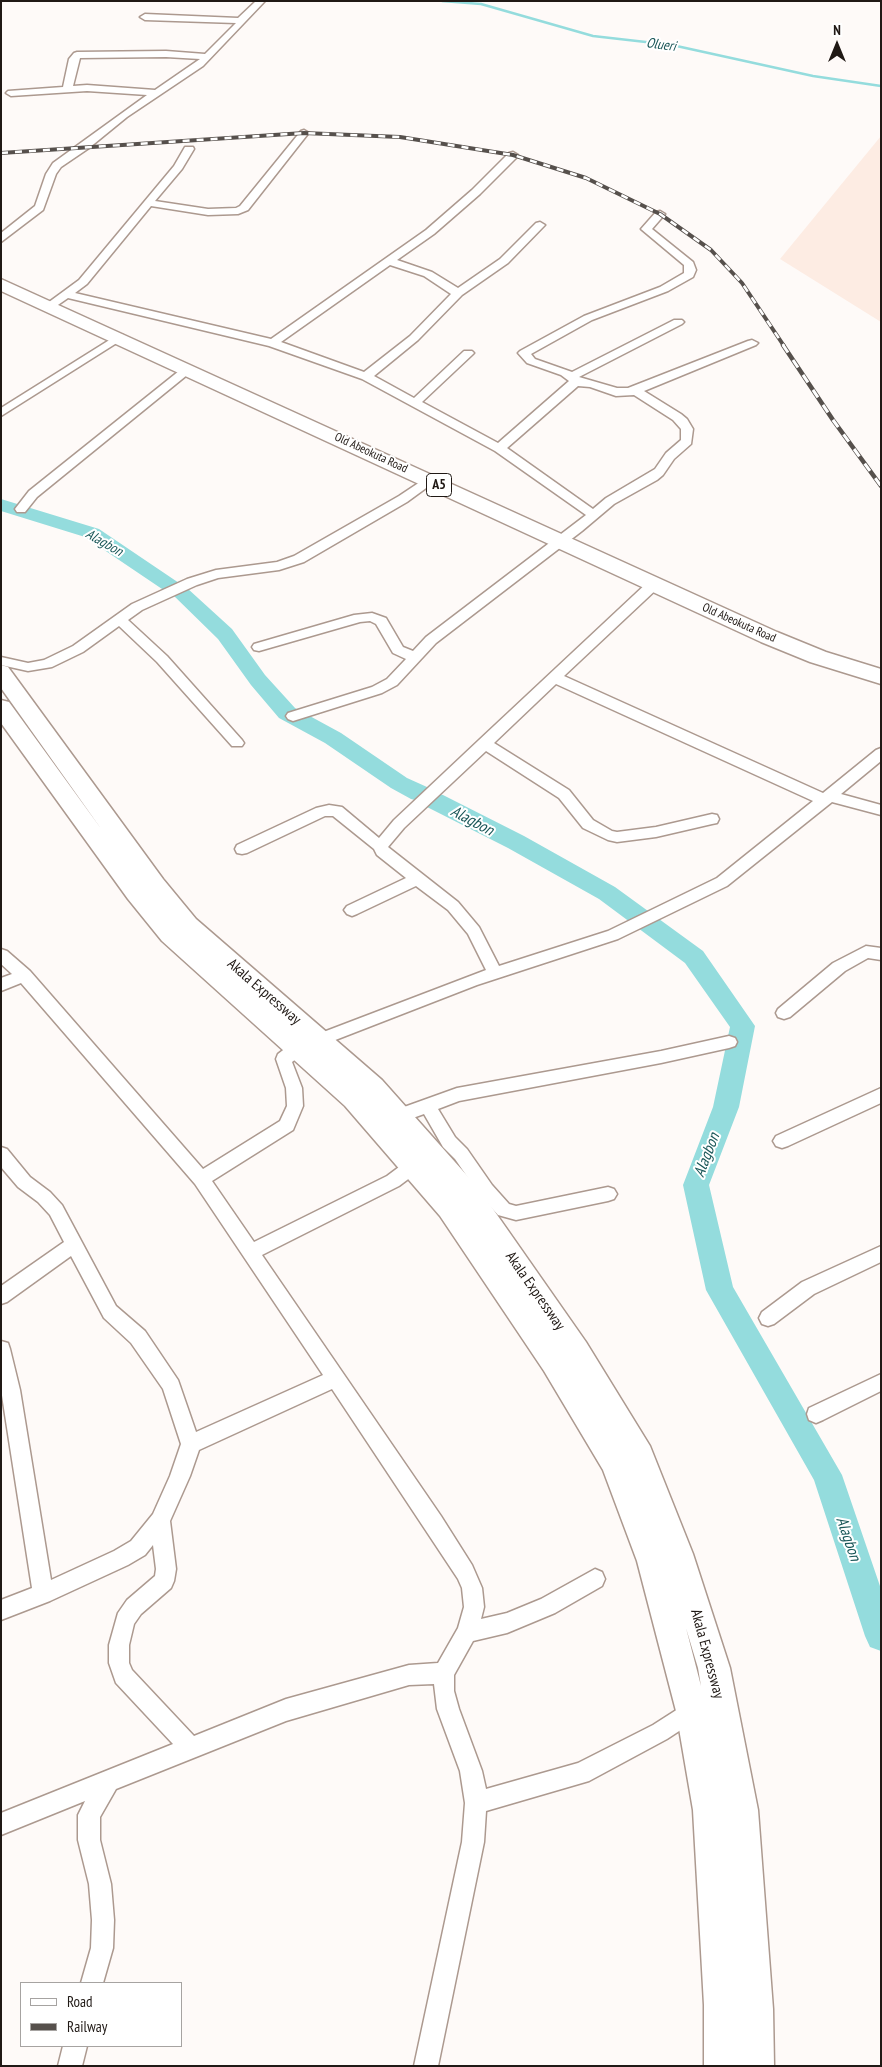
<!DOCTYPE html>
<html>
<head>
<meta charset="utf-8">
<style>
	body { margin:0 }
	#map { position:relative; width:882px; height:2067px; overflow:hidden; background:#fefaf8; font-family:"PT Sans Narrow",sans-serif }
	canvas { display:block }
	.frame { position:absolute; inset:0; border:2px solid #201915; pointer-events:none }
	.legend { position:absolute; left:20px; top:1982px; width:162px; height:65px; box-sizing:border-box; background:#fff; border:1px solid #a6a3a1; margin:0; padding:6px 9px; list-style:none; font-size:15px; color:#201915 }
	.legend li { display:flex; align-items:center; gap:10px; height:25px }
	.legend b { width:25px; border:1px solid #a6a3a1 }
	.north { position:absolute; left:812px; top:20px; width:50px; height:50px; -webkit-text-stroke:4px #fff; paint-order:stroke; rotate:0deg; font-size:14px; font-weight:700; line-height:20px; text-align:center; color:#201915 }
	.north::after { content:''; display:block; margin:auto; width:18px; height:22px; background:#201915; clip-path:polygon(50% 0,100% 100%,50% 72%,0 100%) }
</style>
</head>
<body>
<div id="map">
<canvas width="882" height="2067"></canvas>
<div class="frame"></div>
<ul class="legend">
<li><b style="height:6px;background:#fff"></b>Road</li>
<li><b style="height:6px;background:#56504c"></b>Railway</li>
</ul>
<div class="north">N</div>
</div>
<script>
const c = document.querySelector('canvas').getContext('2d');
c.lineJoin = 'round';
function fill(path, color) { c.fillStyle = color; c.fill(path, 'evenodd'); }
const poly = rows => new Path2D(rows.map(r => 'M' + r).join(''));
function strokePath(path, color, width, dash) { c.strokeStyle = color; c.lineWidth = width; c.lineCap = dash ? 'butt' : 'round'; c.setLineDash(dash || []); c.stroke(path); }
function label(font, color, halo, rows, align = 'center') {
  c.font = font + ' "PT Sans Narrow",sans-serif'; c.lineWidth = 4; c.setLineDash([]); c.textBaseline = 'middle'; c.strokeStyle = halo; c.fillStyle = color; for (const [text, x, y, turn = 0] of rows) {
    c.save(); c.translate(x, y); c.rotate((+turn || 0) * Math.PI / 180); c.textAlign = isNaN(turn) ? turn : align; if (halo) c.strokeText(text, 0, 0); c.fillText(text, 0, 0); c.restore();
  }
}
fill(poly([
	[881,136,881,322,780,259]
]), '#fdece3');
strokePath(poly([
	[442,1,481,4,593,36,672,45,813,76,881,86]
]), '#94dcdd', 2.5);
fill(poly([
	[1,499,99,529,179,583,181,586,187,588,232,629,265,675,295,708,341,733,407,778,427,787,430,793,429,795,435,793,443,795,524,836,615,887,703,951,755,1026,739,1107,709,1185,733,1287,842,1475,881,1589,881,1651,870,1647,865,1636,814,1480,706,1290,683,1185,713,1107,730,1027,685,963,599,899,508,848,427,807,424,801,425,799,419,801,411,799,391,788,325,743,279,718,251,685,218,639,171,593,165,591,85,537,1,511,1,499]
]), '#94dcdd');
const minor = poly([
	[256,1,265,1,203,66,127,117,89,148,61,167,56,174,43,210,1,242,1,233,35,206,46,174,53,163,147,95,87,91,11,96,6,93,8,91,63,87,69,59,74,53,77,52,166,51,205,54,236,23,145,20,140,17,145,14,238,18,256,1],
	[166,57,200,59,155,90,87,85,73,86,80,58,166,57],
	[304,130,309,133,307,135,248,210,238,214,208,215,151,206,87,284,75,293,271,339,426,230,472,190,509,153,513,152,518,155,517,157,480,194,434,234,397,260,432,272,458,288,500,259,536,223,540,222,545,225,508,263,462,295,418,340,374,376,414,398,464,351,472,351,474,353,472,355,422,402,498,443,569,381,561,375,527,363,518,353,520,351,584,316,660,287,684,273,684,265,641,229,656,212,660,211,665,214,652,229,693,262,696,270,693,277,668,291,592,320,531,354,535,359,572,372,674,320,682,320,684,322,682,324,579,377,617,388,628,388,748,341,752,340,758,343,756,345,644,391,681,414,687,419,693,429,691,444,674,459,663,475,657,480,614,504,582,531,436,643,397,685,382,693,293,721,288,719,286,716,288,713,372,687,387,679,406,659,393,653,376,624,370,621,360,622,259,651,254,650,252,647,254,644,354,615,372,613,386,618,403,647,413,651,426,637,586,515,495,451,362,379,269,346,68,298,55,307,51,308,45,305,79,280,174,166,185,147,193,147,194,149,182,169,155,201,208,209,236,208,240,206,301,131,304,130],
	[390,265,424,276,451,294,410,336,364,372,281,342,390,265],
	[578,386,590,387,616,396,634,395,673,420,681,429,681,440,666,453,655,469,606,498,593,509,507,448,578,386],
	[119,334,123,335,125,337,123,339,1,416,1,408,119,334],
	[188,366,192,367,194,369,192,371,37,497,25,512,17,512,15,509,29,491,184,367,188,366],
	[429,476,433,477,435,480,433,483,407,502,304,562,279,570,218,578,197,585,142,610,128,620,167,656,242,740,244,743,242,746,232,746,157,662,119,626,83,652,52,667,28,671,1,665,1,657,28,663,44,660,73,646,132,604,187,579,216,570,277,562,294,556,399,496,429,476],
	[654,580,659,581,661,584,659,587,564,676,823,793,876,750,881,748,881,761,841,794,881,805,881,815,832,802,727,886,618,939,477,985,325,1044,319,1046,313,1044,311,1040,313,1036,486,970,468,934,448,910,416,886,357,914,352,916,347,914,344,910,347,906,406,878,377,855,374,849,333,816,325,816,247,853,242,854,237,853,235,849,237,845,316,808,329,805,342,807,379,838,394,820,479,740,649,581,654,580],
	[556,684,813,801,717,878,608,931,499,966,479,927,458,902,388,847,404,828,486,751,559,798,583,828,608,840,617,842,656,837,712,824,717,823,719,819,717,815,712,814,656,827,617,832,612,831,593,820,569,790,494,743,556,684],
	[866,946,881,948,881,960,868,958,845,971,790,1017,784,1019,778,1017,776,1013,778,1009,833,963,866,946],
	[1,949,7,951,30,971,203,1169,280,1121,287,1106,286,1088,276,1059,278,1054,291,1044,297,1043,303,1044,305,1049,303,1054,292,1062,302,1088,303,1106,293,1130,212,1181,254,1242,387,1176,407,1161,413,1159,419,1161,422,1166,419,1171,399,1186,262,1255,441,1516,472,1565,482,1588,484,1607,481,1619,507,1613,541,1599,595,1569,602,1572,605,1579,602,1586,555,1613,507,1633,473,1641,454,1675,454,1691,459,1709,482,1771,486,1789,578,1763,653,1725,692,1700,699,1704,703,1711,699,1718,667,1739,589,1781,486,1811,484,1842,438,2066,414,2066,462,1842,465,1803,460,1771,437,1709,434,1684,409,1685,286,1721,116,1789,100,1817,100,1840,111,1884,114,1920,113,1948,103,1983,81,1983,91,1948,92,1920,89,1884,78,1840,78,1815,85,1801,1,1835,1,1813,173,1744,116,1683,109,1663,109,1645,118,1613,127,1600,155,1576,156,1569,153,1545,145,1555,128,1565,50,1601,1,1620,1,1600,32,1588,1,1389,1,1341,8,1343,10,1349,20,1390,51,1580,114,1551,131,1541,153,1514,170,1476,181,1444,163,1389,131,1343,104,1318,71,1256,7,1302,1,1304,1,1286,64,1242,50,1215,38,1202,18,1187,1,1167,1,1147,7,1149,30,1177,50,1192,62,1205,116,1306,145,1331,178,1380,196,1432,323,1375,195,1184,21,983,1,991,1,978,12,974,1,964,1,949],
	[332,1389,458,1579,462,1588,464,1607,458,1628,438,1663,409,1665,286,1699,194,1736,132,1670,129,1663,129,1645,134,1624,141,1614,171,1588,174,1581,176,1569,170,1521,190,1476,199,1450,332,1389],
	[729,1036,735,1038,737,1042,735,1046,729,1048,661,1063,459,1101,438,1109,455,1137,467,1149,492,1185,509,1204,516,1206,608,1187,614,1189,617,1194,614,1199,608,1201,516,1220,498,1215,480,1195,455,1159,443,1147,424,1114,399,1123,393,1121,391,1116,393,1111,457,1088,661,1051,729,1036],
	[881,1088,881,1103,788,1146,782,1148,776,1146,773,1141,776,1136,881,1088],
	[881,1246,881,1262,814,1294,774,1324,768,1326,762,1324,759,1318,762,1312,802,1282,881,1246],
	[881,1374,881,1391,823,1420,816,1423,809,1420,807,1414,809,1408,881,1374],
	[63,2046,87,2046,82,2066,58,2066,63,2046]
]);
const primary = poly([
	[1,665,8,667,163,879,196,919,382,1080,479,1189,586,1342,650,1446,693,1554,730,1668,758,1810,773,2009,774,2066,704,2066,704,2005,693,1810,676,1711,637,1561,603,1470,544,1371,440,1216,345,1106,162,941,128,899,1,723,1,700,9,702,102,830,1,688,1,665],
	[686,1628,698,1668,701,1686,686,1628]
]);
const trunk = poly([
	[1,279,777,632,826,652,881,669,881,684,810,662,761,642,1,291,1,279]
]);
strokePath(minor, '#ac998f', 3);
strokePath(primary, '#ac998f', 3);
strokePath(trunk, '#ac998f', 3);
fill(minor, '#fff');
fill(primary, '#fff');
fill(trunk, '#fff');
const railFar1 = poly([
	[1,153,304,133,400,137,513,155,586,178,660,214,711,250,742,283,784,346]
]);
const rail = poly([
	[783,345,833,420,881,486]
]);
strokePath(railFar1, '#56504c', 4);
strokePath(rail, '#56504c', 4.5);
strokePath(railFar1, '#fff', 2.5, [7]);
strokePath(rail, '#fff', 3, [9]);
label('12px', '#201915', '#fff', [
	["Old Abeokuta Road",371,453,25],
	["Old Abeokuta Road",739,623,24]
]);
label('italic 14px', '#1a5758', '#fff', [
	["Olueri",661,45,8],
	["Alagbon",104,543,30]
]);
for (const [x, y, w] of [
	[439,485,25]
]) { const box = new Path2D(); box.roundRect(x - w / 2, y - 11.5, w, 23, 4); c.fillStyle = '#fff'; c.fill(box); strokePath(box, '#201915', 1); }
label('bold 14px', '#201915', null, [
	["A5",439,485]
]);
label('15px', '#201915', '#fff', [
	["Akala Expressway",264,992,41],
	["Akala Expressway",535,1291,55],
	["Akala Expressway",707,1654,75]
]);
label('italic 16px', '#1a5758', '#fff', [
	["Alagbon",472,821,28],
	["Alagbon",707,1155,-69],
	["Alagbon",848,1539,71]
]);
</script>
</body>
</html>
